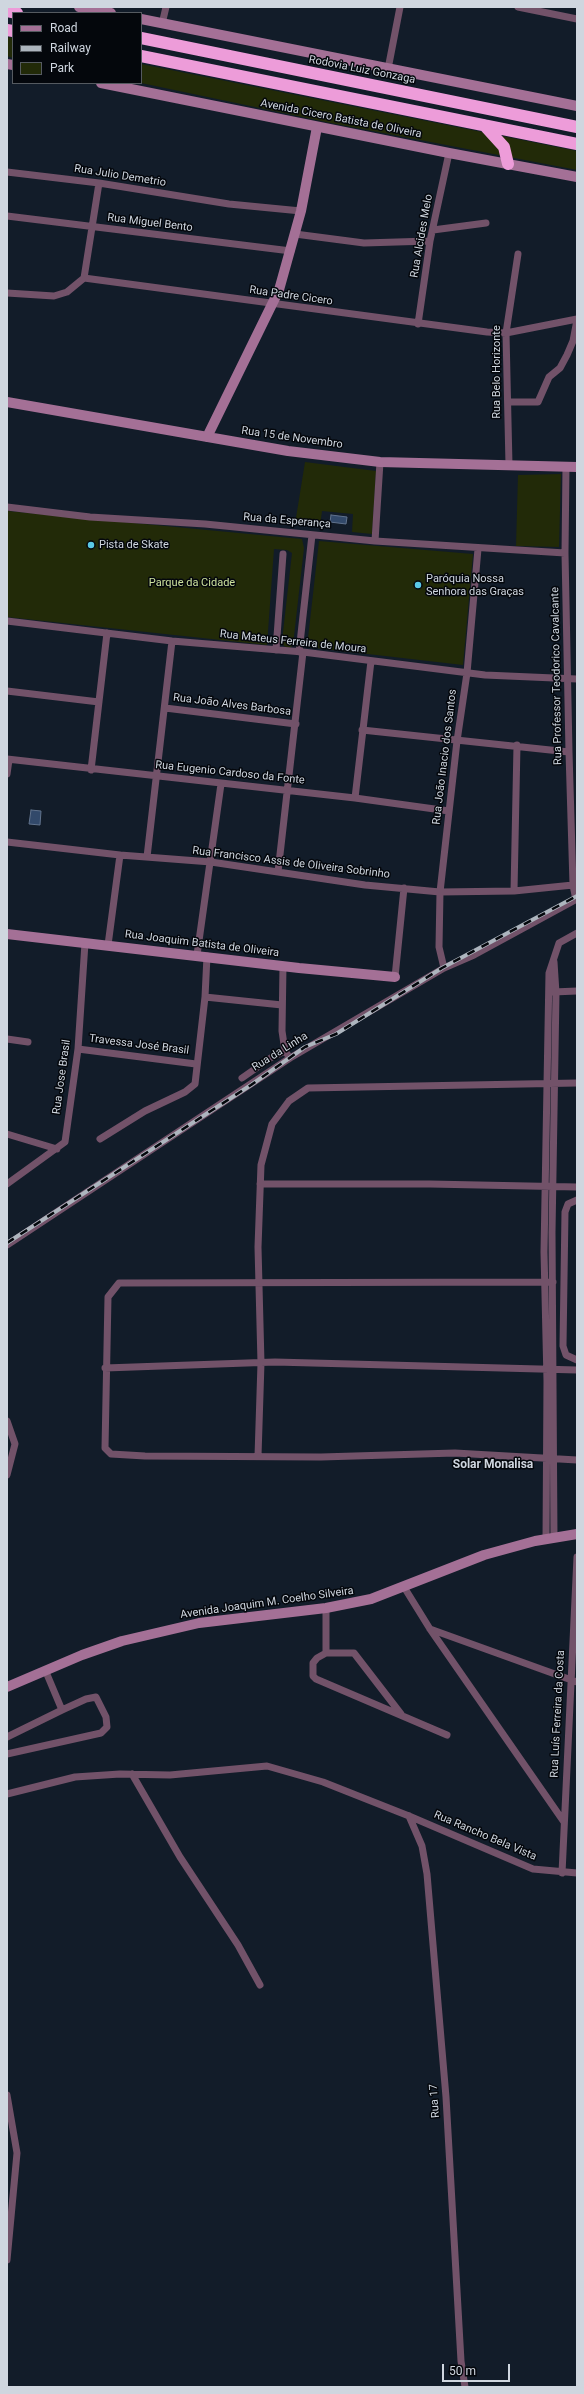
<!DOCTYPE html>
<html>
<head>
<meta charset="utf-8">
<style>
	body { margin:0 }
	#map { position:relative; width:584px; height:2394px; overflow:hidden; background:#121c29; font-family:Roboto,sans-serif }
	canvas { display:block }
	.frame { position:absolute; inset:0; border:8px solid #cfd6df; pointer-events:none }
	.legend { position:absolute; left:12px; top:12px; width:130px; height:72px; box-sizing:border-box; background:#04070c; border:1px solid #555a60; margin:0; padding:5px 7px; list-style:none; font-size:12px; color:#cfd6df }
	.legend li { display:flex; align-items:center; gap:8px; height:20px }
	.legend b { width:20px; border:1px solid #555a60 }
	.scale { position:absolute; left:442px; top:2364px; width:68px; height:18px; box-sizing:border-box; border:2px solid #cfd6df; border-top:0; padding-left:5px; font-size:12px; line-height:14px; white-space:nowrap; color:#cfd6df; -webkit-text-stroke:3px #04070c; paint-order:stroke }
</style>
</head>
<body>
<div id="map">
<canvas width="584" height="2394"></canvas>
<div class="frame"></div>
<ul class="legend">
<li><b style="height:5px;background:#a47096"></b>Road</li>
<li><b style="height:5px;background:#adb5be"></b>Railway</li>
<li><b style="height:11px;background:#222a08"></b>Park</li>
</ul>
<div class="scale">50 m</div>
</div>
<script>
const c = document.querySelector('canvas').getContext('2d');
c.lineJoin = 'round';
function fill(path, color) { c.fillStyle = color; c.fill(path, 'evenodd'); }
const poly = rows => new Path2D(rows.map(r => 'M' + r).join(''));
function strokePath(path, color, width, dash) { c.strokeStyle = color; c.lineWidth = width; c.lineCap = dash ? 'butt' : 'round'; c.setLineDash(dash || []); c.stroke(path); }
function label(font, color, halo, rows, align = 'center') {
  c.font = font + ' Roboto,sans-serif'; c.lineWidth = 3; c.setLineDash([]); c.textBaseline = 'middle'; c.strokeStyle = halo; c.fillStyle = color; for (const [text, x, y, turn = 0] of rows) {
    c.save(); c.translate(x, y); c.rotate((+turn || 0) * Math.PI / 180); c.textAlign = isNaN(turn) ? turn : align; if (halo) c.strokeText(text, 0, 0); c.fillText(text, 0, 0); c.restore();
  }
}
fill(poly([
	[7,37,13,38,13,58,7,56],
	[141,64,577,151,577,170,331,123,141,83],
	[305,462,376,471,372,534,352,532,353,514,322,511,320,526,295,524],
	[561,474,559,547,516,546,518,475],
	[7,511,302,539,304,548,293,645,290,648,284,646,282,641,292,553,287,550,274,549,267,645,7,617],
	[319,541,473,554,463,665,307,647]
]), '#222a08');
const water = poly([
	[331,515,347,517,346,524,330,522,331,515],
	[31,810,41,811,40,825,29,824,31,810]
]);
fill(water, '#32496a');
strokePath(water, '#61738d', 1);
strokePath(poly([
	[518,7,577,19],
	[162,24,166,7],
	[388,69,400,7],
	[7,172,99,183,229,204,301,211],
	[7,216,291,251],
	[433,230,486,223],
	[295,234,364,243,430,241],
	[84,278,99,183],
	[7,293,54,296,67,292,84,278,487,332,506,333,577,319],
	[418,324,430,241,449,153],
	[508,402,538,402,549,377,560,368,567,355,573,341,577,320],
	[509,465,506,333,518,254],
	[566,466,565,553,569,752,573,885,576,900],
	[7,507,90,517,205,524,375,541,565,553],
	[375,541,380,462],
	[7,621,172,641,303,652,485,675,577,679],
	[276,650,283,554],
	[299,652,312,535],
	[7,691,99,702],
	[165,708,296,724],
	[362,730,569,752],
	[7,759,355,798,449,811],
	[91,770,107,633],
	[7,774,9,760],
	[355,798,371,661],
	[7,842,120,855,211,862,365,885,440,892,514,891,573,885],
	[147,857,172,641],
	[278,872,303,652],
	[514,891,517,745],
	[108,945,120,855],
	[197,955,221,784],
	[554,962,556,993,552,1232,554,1538],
	[283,966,282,1031,285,1051,290,1058],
	[444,968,439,947,440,892,457,741,467,673,478,549],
	[395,977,404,888],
	[553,992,577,991],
	[205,997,282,1005],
	[7,1039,28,1042],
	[78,1049,196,1064],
	[242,1078,272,1057,285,1051],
	[7,1134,57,1149],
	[100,1139,145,1111,185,1092,195,1084,205,997,207,956],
	[7,1184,65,1142,78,1049,85,943],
	[260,1184,430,1184,577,1187],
	[577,1200,568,1204,565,1212,563,1346,566,1355,577,1360],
	[7,1245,290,1058,444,968,474,955,577,899],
	[553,1282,119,1283,108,1297,105,1448,111,1454,145,1456,321,1457,455,1453,577,1460],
	[105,1368,275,1362,577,1370],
	[7,1421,15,1444,7,1475],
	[258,1456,261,1363,258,1247,261,1165,272,1124,289,1101,308,1088,577,1083],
	[546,1539,547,1381,544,1252,549,973,559,943,577,933],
	[404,1587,430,1629,564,1822],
	[326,1608,326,1653,317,1658,313,1663,313,1676,316,1679,447,1735],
	[430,1629,577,1682],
	[326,1653,354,1653,401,1714],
	[7,1737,62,1710,46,1672],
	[7,1754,101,1733,107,1727,106,1717,96,1697,86,1699,62,1710],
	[132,1774,180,1857,238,1945,260,1985],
	[7,1794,75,1777,120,1774,170,1775,267,1766,323,1782,409,1816,533,1869,577,1873],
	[409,1816,422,1846,427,1874,446,2097,461,2361,465,2387],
	[562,1873,577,1557],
	[7,2095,17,2153,7,2260]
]), '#725269', 7);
strokePath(poly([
	[79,7,111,13],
	[141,19,577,106],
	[7,64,13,65],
	[101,83,449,153,577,177],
	[7,402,288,451,380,462,577,467],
	[207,437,279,290,301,211,317,127],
	[7,934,299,968,395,977],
	[7,1687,82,1655,122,1641,199,1623,326,1608,371,1599,484,1555,535,1541,577,1534]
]), '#a47096', 10);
strokePath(poly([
	[7,11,17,13],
	[7,30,13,31],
	[141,38,577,127],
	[141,56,577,144],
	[484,125,504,147,508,164]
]), '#ed9cd9', 12);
const rail = poly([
	[7,1243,251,1085,305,1047,336,1034,442,968,577,896]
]);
strokePath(rail, '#adb5be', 4);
strokePath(rail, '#04070c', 2.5, [8]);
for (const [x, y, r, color] of [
	[91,545,4,"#5ac8e6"],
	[418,585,4,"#5ac8e6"]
]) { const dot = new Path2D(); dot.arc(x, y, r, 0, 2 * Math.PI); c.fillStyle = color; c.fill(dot); strokePath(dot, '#04070c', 1.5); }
label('11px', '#cfd6df', '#04070c', [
	["Rodovia Luiz Gonzaga",362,70,11],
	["Avenida Cicero Batista de Oliveira",341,119,11],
	["Rua Julio Demetrio",120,176,9],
	["Rua Miguel Bento",150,223,7],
	["Rua Alcides Melo",422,236,-80],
	["Rua Padre Cicero",291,296,8],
	["Rua Belo Horizonte",497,372,-90],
	["Rua 15 de Novembro",292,438,8],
	["Rua da Esperança",287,521,5],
	["Rua Mateus Ferreira de Moura",293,642,6],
	["Rua Professor Teodorico Cavalcante",557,676,-91],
	["Rua João Alves Barbosa",232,705,7],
	["Rua João Inacio dos Santos",445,757,-83],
	["Rua Eugenio Cardoso da Fonte",230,773,6],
	["Rua Francisco Assis de Oliveira Sobrinho",291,863,7],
	["Rua Joaquim Batista de Oliveira",202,944,7],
	["Travessa José Brasil",139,1045,7],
	["Rua da Linha",280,1052,-32],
	["Rua Jose Brasil",62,1077,-82],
	["Avenida Joaquim M. Coelho Silveira",267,1603,-8],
	["Rua Luís Ferreira da Costa",558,1714,-87],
	["Rua Rancho Bela Vista",485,1836,23],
	["Rua 17",435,2101,-94]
]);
label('11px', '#cfd6df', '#04070c', [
	["Pista de Skate",99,545],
	["Paróquia Nossa",426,579],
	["Senhora das Graças",426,592]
], 'left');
label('11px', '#cce19d', '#04070c', [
	["Parque da Cidade",192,583]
]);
label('bold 12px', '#cfd6df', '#04070c', [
	["Solar Monalisa",493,1465]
]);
</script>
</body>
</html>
